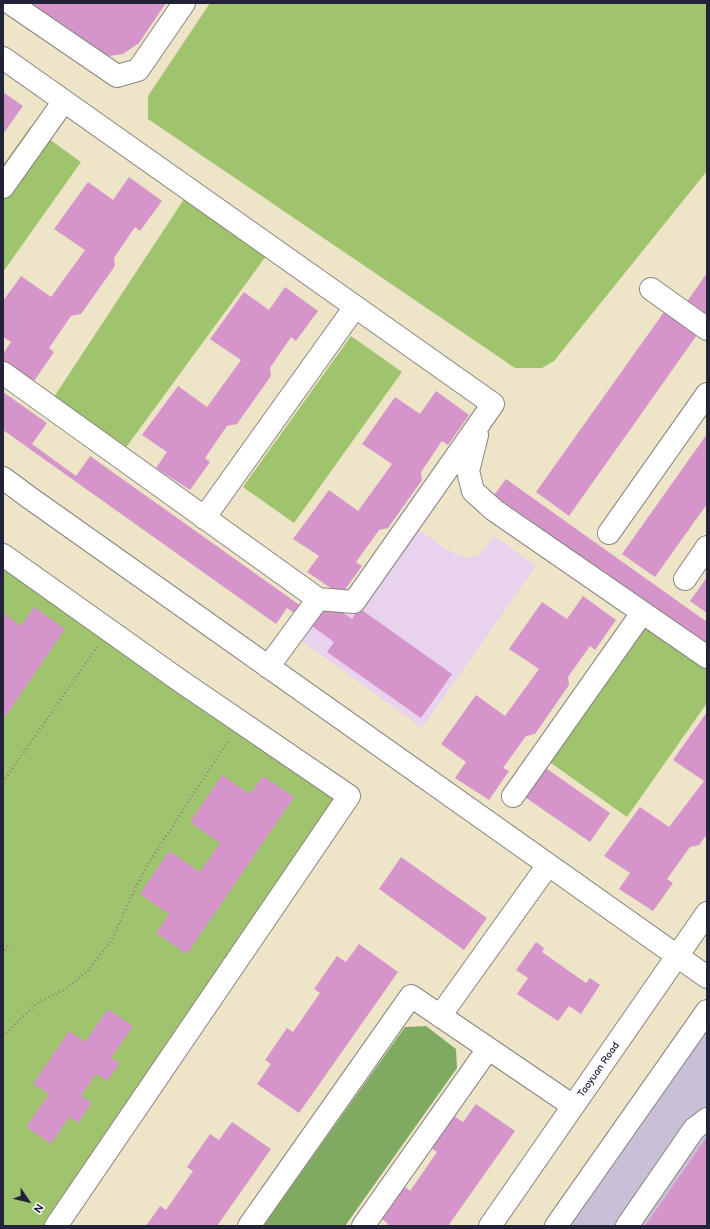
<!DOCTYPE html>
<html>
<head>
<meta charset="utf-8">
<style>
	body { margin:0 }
	#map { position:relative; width:710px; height:1229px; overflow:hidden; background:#eee5c8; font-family:"Balsamiq Sans",sans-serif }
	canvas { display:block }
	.frame { position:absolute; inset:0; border:4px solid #22223b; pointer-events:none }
	.north { position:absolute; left:8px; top:1181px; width:40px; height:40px; -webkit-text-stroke:3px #fff; paint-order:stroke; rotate:125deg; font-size:11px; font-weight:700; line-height:16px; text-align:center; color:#22223b }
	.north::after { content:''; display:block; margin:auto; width:14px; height:18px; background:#22223b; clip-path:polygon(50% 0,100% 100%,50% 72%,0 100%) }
</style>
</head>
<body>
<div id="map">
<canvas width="710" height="1229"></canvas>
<div class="frame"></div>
<div class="north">N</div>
</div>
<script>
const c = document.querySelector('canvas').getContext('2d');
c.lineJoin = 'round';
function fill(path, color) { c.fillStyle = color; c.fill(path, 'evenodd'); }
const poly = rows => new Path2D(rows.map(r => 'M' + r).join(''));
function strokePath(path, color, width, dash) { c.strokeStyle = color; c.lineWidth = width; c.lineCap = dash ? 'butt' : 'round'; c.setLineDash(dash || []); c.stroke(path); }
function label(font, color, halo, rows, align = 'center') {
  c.font = font + ' "Balsamiq Sans",sans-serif'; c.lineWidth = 3; c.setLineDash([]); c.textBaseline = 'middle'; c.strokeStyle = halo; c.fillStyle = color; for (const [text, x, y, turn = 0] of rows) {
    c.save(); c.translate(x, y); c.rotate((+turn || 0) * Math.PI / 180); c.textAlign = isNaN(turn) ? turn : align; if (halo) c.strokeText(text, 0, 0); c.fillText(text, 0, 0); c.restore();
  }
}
fill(poly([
	[410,523,447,550,467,558,481,554,494,536,536,566,422,728,292,634,354,602]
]), '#e8d2ee');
fill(poly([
	[707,1012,707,1226,559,1226]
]), '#c9bfd7');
fill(poly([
	[210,3,707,3,707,171,554,361,542,368,515,368,148,119,148,96],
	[31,126,81,162,3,272,3,165],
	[190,190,272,248,119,457,48,406],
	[351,336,402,372,294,523,243,487],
	[3,555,349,796,56,1226,3,1226],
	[642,613,707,657,707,703,627,817,541,756]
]), '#a0c46e');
fill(poly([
	[426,1026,456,1049,457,1068,345,1226,263,1226,405,1027]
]), '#80aa61');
fill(poly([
	[23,3,166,3,139,43,123,54,110,56,94,51],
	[3,92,23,106,3,134],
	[129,177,162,201,140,231,135,227,114,258,115,266,81,314,71,316,49,348,54,352,34,381,3,360,3,354,11,342,3,337,3,301,21,276,51,297,85,250,54,229,88,182,113,200],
	[707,273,707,318,686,303],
	[285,287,318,311,296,341,291,337,270,368,271,376,237,424,227,426,205,458,210,462,190,490,156,468,167,452,142,435,178,386,207,407,241,360,210,339,244,292,269,310],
	[664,312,697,335,569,516,536,492],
	[436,391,469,415,448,445,442,441,421,472,422,480,388,528,379,530,356,562,362,566,341,595,307,572,319,556,293,539,329,490,358,511,392,464,362,444,395,397,420,414],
	[3,392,47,423,32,444,76,476,90,456,315,616,326,601,352,619,359,608,452,674,421,718,327,652,334,642,287,608,276,624,3,430],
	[707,434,707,504,655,577,622,554],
	[506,479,707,622,707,647,494,495],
	[707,577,707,613,690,601],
	[583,596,616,620,595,650,590,646,568,677,569,685,535,734,526,736,503,768,509,771,489,800,455,778,466,762,441,744,476,695,505,716,539,669,509,649,542,602,567,619],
	[34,607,65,629,3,720,3,613,21,626],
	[707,712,707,834,699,845,690,847,667,879,673,883,653,911,619,889,630,873,604,856,640,807,669,827,704,781,673,760],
	[540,764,610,813,590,842,519,793],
	[222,775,250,794,263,776,294,797,187,954,156,933,169,914,140,894,169,851,200,872,220,843,190,822],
	[401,857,487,918,464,950,379,889],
	[536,942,544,948,542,952,586,983,590,978,600,985,581,1014,569,1006,558,1021,517,994,528,978,516,970],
	[359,944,398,972,299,1113,257,1084,271,1064,265,1060,287,1028,293,1032,320,993,314,989,337,956,346,962],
	[108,1009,133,1026,111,1058,120,1063,107,1081,96,1074,81,1096,92,1103,78,1123,69,1117,51,1144,26,1127,49,1094,33,1084,69,1031,85,1042],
	[476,1104,515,1131,448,1226,387,1226,388,1224,382,1219,405,1187,410,1191,437,1152,431,1148,454,1116,463,1122],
	[232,1122,271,1149,217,1226,146,1226,160,1206,166,1210,193,1171,187,1167,210,1134,219,1140],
	[707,1137,707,1226,645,1226]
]), '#d595ca');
const minor = poly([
	[10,3,117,76,138,70,184,3],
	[3,58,493,404,354,602,318,599,268,667],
	[3,187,64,101],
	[651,289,707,329],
	[3,373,318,599],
	[477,435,468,471,473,491,494,510,707,657],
	[3,478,30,498,707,977],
	[204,518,355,307],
	[609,533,707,394],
	[3,555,179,680,349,796,56,1226],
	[685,579,707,547],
	[513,796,642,613],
	[440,1016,548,865],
	[249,1226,411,996,573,1106],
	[363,1226,488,1049],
	[627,1226,694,1129,707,1119]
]);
const major = poly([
	[490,1226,707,913],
	[556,1226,707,1011]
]);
strokePath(minor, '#888482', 24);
strokePath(major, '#888482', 24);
strokePath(poly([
	[3,782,97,647],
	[3,954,9,945],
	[3,1036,20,1019,39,1002,64,990,88,971,113,938,128,903,148,864,229,739]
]), '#888482', 2.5, [1, 3]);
strokePath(minor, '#fff', 22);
strokePath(major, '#fff', 22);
label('10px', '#22223b', '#fff', [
	["Taoyuan Road",599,1070,-55]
]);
</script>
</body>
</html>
